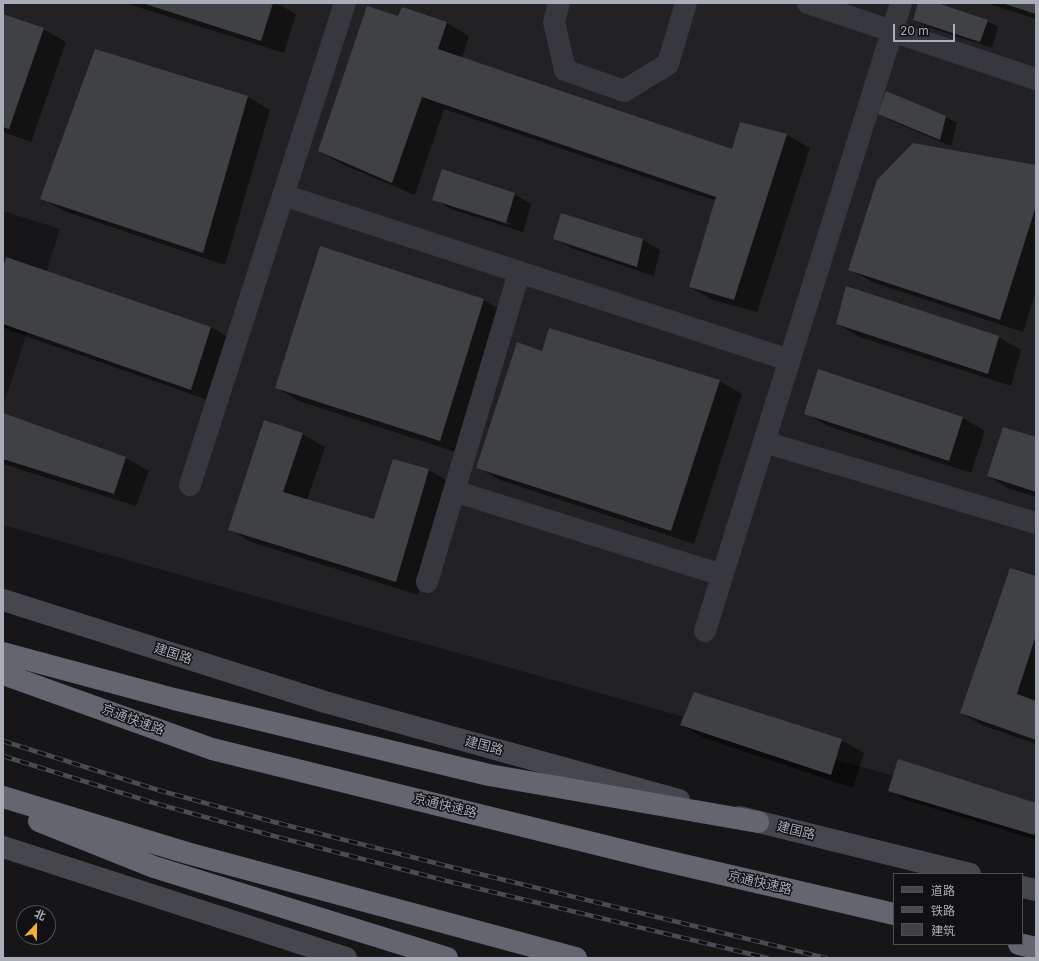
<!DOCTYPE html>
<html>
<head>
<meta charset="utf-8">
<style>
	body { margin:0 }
	#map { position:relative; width:1039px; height:961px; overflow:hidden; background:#161618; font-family:Inter,"Noto Sans SC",sans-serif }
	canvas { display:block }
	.frame { position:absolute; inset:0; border:4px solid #a8adb8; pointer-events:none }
	.legend { position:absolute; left:893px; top:873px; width:130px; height:72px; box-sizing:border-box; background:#111113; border:1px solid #4d4f55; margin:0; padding:5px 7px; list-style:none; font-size:12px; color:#a8adb8 }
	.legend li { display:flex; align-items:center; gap:8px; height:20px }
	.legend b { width:20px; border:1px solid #4d4f55 }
	.north { position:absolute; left:16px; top:905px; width:40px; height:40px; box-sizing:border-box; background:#111113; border:1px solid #4d4f55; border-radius:50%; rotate:22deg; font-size:11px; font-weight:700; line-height:16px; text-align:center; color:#a8adb8 }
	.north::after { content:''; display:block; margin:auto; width:14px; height:18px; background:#f2b134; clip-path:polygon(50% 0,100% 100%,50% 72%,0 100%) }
	.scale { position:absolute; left:893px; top:24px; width:62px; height:18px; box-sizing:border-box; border:2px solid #a8adb8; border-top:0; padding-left:5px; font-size:12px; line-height:14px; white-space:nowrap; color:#a8adb8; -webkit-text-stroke:3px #111113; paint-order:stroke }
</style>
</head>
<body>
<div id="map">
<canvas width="1039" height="961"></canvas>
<div class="frame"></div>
<ul class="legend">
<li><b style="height:5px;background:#45474d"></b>道路</li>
<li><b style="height:5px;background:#4a4c52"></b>铁路</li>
<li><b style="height:11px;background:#404145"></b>建筑</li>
</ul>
<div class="north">北</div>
<div class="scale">20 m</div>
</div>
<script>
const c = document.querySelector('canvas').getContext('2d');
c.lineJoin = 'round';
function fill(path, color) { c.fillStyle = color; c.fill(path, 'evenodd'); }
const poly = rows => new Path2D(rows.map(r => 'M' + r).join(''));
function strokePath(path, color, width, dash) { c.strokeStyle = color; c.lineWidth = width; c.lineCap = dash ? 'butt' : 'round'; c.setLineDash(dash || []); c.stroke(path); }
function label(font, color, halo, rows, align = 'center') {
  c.font = font + ' Inter,"Noto Sans SC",sans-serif'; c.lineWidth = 3; c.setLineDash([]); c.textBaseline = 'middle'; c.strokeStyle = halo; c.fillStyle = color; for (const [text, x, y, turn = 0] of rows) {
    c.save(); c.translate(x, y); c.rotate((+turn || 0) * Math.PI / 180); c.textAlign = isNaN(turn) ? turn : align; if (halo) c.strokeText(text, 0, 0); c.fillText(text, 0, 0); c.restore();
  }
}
fill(poly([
	[3,3,1036,3,1036,816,3,525,3,407,60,229,3,211]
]), '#222225');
fill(poly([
	[125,3,276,3,296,14,284,53],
	[919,3,933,3,987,21,998,27,992,48,925,26,914,20],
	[986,3,1036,3,1036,19],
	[402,9,447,23,469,36,462,58,733,151,741,123,787,135,810,148,757,312,713,300,690,287,716,201,444,109,415,195,342,164,319,151,399,17],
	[3,15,43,29,66,42,31,142,3,132],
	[886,92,946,117,957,123,951,146,890,120,879,113],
	[248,97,270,110,225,265,64,211,42,198],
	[1036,166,1036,291,1023,332,872,282,850,269],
	[514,194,531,204,523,232,451,209,434,199],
	[451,204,511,223,510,225,451,206],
	[554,238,643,240,660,250,654,276,571,248],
	[321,247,484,300,506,313,462,454,299,401,277,388],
	[3,271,211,327,233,340,214,402,11,331,3,327],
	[837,324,998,337,1021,350,1011,386,860,337],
	[543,352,719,381,742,394,694,544,500,480,477,467],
	[805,413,963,418,985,431,971,473,828,426],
	[3,414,126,458,149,471,136,506,3,464],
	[302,434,325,447,307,500,374,520,429,470,451,483,418,595,251,542,229,529],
	[1036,438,1036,497,1010,489,988,476],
	[1036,577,1036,744,984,726,961,713],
	[681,725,841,740,864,753,853,788,704,738],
	[889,790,1036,804,1036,840,906,800]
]), '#0007');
fill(poly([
	[142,3,273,3,261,41],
	[918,3,937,3,988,20,980,42,913,20],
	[1002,3,1036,3,1036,14],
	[367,6,398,16,402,7,447,22,438,49,732,149,740,122,787,134,734,300,689,287,716,197,422,97,392,183,318,151],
	[3,14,44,28,9,129,3,127],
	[95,49,248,96,203,253,40,199],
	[886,91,946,116,940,140,878,114],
	[913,143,1036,165,1036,206,1000,320,848,270,877,180],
	[442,169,515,193,506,223,432,200],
	[561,213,643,239,637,267,553,239],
	[320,246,484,299,440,441,275,388],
	[6,257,211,327,191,390,3,324,3,268],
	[846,286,999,336,988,374,836,324],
	[549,328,720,380,671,531,476,468,517,342,542,351],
	[818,369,963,417,949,461,804,414],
	[3,413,126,457,114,494,3,459],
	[264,420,303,433,283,492,374,519,393,459,429,469,396,582,228,530],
	[1003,427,1036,437,1036,492,987,476],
	[1010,568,1036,576,1036,635,1017,694,1036,701,1036,740,960,713],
	[694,692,842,739,831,775,680,725],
	[898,759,1036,803,1036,829,1034,835,888,791]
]), '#404145');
strokePath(poly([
	[559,3,554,22,565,70,624,91,668,64,686,3],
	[808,3,1036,79],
	[283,195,789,360],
	[764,442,1036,523],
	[190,485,345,3],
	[454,491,722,575],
	[427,582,519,273],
	[705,631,901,3]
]), '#37383d', 22);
strokePath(poly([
	[3,600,325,702,679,800],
	[739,817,970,874],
	[3,847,346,958],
	[1022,887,1036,890]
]), '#45474d', 22);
strokePath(poly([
	[3,653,174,699,489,775,758,822],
	[3,674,212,749,649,857,894,914],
	[3,797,187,853,576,958],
	[39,821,154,867,447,958],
	[1019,944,1036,948]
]), '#63666e', 22);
const rail = poly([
	[3,741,158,790,274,822,455,868,826,958],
	[3,756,154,803,270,835,451,882,767,958]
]);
strokePath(rail, '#4a4c52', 4.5);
strokePath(rail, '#111113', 3, [9]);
label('13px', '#a8adb8', '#111113', [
	["建国路",173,654,18],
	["京通快速路",133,720,20],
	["建国路",484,746,15],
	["京通快速路",445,806,14],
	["建国路",796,831,14],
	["京通快速路",760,883,13]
]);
</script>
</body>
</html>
